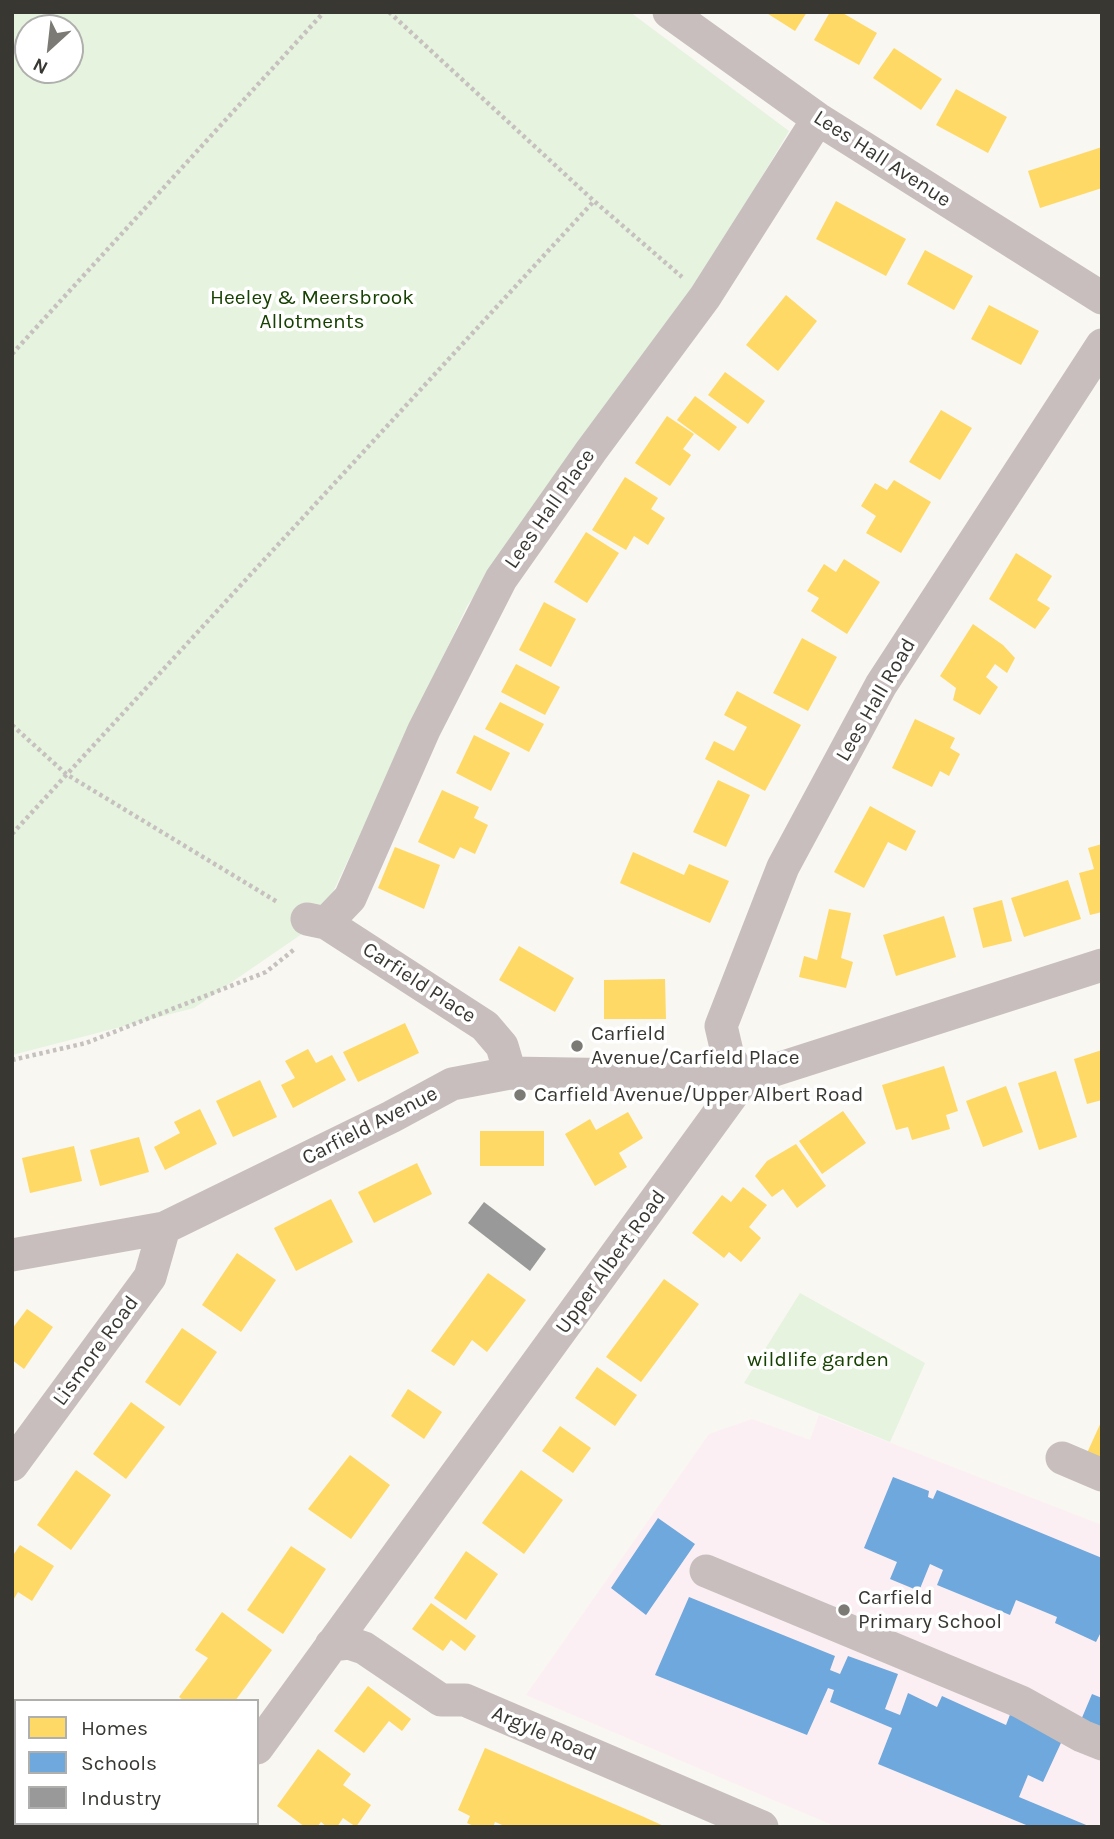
<!DOCTYPE html>
<html>
<head>
<meta charset="utf-8">
<style>
	body { margin:0 }
	#map { position:relative; width:1114px; height:1839px; overflow:hidden; background:#f8f7f2; font-family:Karla,sans-serif }
	canvas { display:block }
	.frame { position:absolute; inset:0; border:14px solid #383732; pointer-events:none }
	.legend { position:absolute; left:14px; top:1699px; width:245px; height:126px; box-sizing:border-box; background:#fff; border:2px solid #afafad; margin:0; padding:9px 12px; list-style:none; font-size:21px; color:#383732 }
	.legend li { display:flex; align-items:center; gap:14px; height:35px }
	.legend b { width:35px; border:2px solid #afafad }
	.north { position:absolute; left:14px; top:14px; width:70px; height:70px; box-sizing:border-box; background:#fff; border:2px solid #afafad; border-radius:50%; rotate:207deg; font-size:19px; font-weight:700; line-height:28px; text-align:center; color:#383732 }
	.north::after { content:''; display:block; margin:auto; width:24px; height:32px; background:#7b7a75; clip-path:polygon(50% 0,100% 100%,50% 72%,0 100%) }
</style>
</head>
<body>
<div id="map">
<canvas width="1114" height="1839"></canvas>
<div class="frame"></div>
<ul class="legend">
<li><b style="height:19px;background:#ffd966"></b>Homes</li>
<li><b style="height:19px;background:#6fa8dc"></b>Schools</li>
<li><b style="height:19px;background:#999"></b>Industry</li>
</ul>
<div class="north">N</div>
</div>
<script>
const c = document.querySelector('canvas').getContext('2d');
c.lineJoin = 'round';
function fill(path, color) { c.fillStyle = color; c.fill(path, 'evenodd'); }
const poly = rows => new Path2D(rows.map(r => 'M' + r).join(''));
function strokePath(path, color, width, dash) { c.strokeStyle = color; c.lineWidth = width; c.lineCap = dash ? 'butt' : 'round'; c.setLineDash(dash || []); c.stroke(path); }
function label(font, color, halo, rows, align = 'center') {
  c.font = font + ' Karla,sans-serif'; c.lineWidth = 7; c.setLineDash([]); c.textBaseline = 'middle'; c.strokeStyle = halo; c.fillStyle = color; for (const [text, x, y, turn = 0] of rows) {
    c.save(); c.translate(x, y); c.rotate((+turn || 0) * Math.PI / 180); c.textAlign = isNaN(turn) ? turn : align; if (halo) c.strokeText(text, 0, 0); c.fillText(text, 0, 0); c.restore();
  }
}
fill(poly([
	[819,1415,1102,1525,1102,1817,1098,1827,837,1827,526,1695,709,1434,752,1419,810,1440]
]), '#fceff3');
fill(poly([
	[12,12,630,12,789,131,690,298,467,606,326,907,312,927,194,1008,12,1055],
	[28,28,70,28,70,70,28,70],
	[800,1293,925,1363,890,1442,744,1383]
]), '#e6f3df');
fill(poly([
	[765,12,807,12,795,31],
	[830,12,841,12,877,33,859,65,814,40],
	[894,48,942,79,921,110,873,78],
	[956,89,1007,117,988,153,936,125],
	[1102,147,1102,188,1040,208,1028,171],
	[836,201,906,239,886,276,816,239],
	[925,250,973,276,954,310,907,284],
	[786,295,817,321,778,371,746,345],
	[989,305,1039,331,1021,365,971,339],
	[725,372,765,401,748,424,708,395],
	[695,396,737,427,719,451,677,420],
	[941,410,972,428,940,480,909,462],
	[667,416,694,434,683,449,691,455,670,486,635,463],
	[625,477,658,498,651,509,665,518,648,545,634,536,626,550,592,530],
	[894,480,931,502,901,553,866,533,876,516,861,506,875,483,887,490],
	[586,532,619,553,587,603,554,582],
	[1016,553,1052,576,1037,600,1050,608,1035,629,989,599],
	[844,559,880,582,847,634,811,611,819,598,807,591,824,564,836,572],
	[544,602,576,619,551,667,519,650],
	[973,624,1003,645,1015,658,1007,673,995,664,986,677,998,687,980,715,953,700,956,688,940,676],
	[802,638,837,657,808,711,773,693],
	[516,664,560,687,545,715,501,692],
	[737,691,801,725,765,791,705,759,714,741,734,751,747,727,724,715],
	[500,702,544,724,529,752,485,729],
	[915,719,955,738,950,748,960,754,949,776,940,771,932,787,892,768],
	[474,735,510,753,491,791,456,773],
	[718,780,750,795,726,847,693,832],
	[442,790,479,807,474,818,488,825,475,854,460,847,454,859,418,842],
	[870,806,916,831,906,851,888,842,864,888,834,872],
	[1102,844,1102,912,1090,915,1079,873,1094,869,1088,848],
	[395,847,440,865,424,909,378,888],
	[633,852,684,875,689,864,729,881,710,923,620,883],
	[1068,880,1081,919,1024,937,1011,898],
	[1002,900,1012,941,983,948,973,908],
	[829,909,851,913,841,958,853,962,846,988,799,977,804,956,817,960],
	[944,916,956,957,896,976,883,935],
	[519,946,574,978,555,1012,499,980],
	[665,979,666,1019,604,1019,604,980],
	[405,1023,419,1053,358,1082,343,1052],
	[308,1049,316,1063,332,1055,346,1080,293,1108,281,1085,295,1078,285,1061],
	[1102,1050,1102,1100,1087,1104,1074,1059],
	[944,1066,958,1111,946,1115,950,1129,912,1140,908,1127,896,1130,882,1085],
	[1056,1071,1077,1137,1039,1150,1018,1083],
	[260,1080,277,1117,233,1137,216,1101],
	[1006,1086,1023,1132,983,1147,966,1101],
	[200,1109,217,1144,165,1170,154,1147,180,1133,174,1122],
	[843,1111,866,1143,822,1174,799,1141],
	[628,1112,643,1138,619,1153,627,1167,595,1186,565,1134,590,1119,596,1130],
	[480,1131,544,1131,544,1166,480,1166],
	[139,1137,149,1172,100,1186,90,1150],
	[796,1144,826,1186,797,1208,783,1189,772,1197,755,1176,767,1161],
	[74,1146,82,1181,30,1193,22,1158],
	[417,1163,432,1194,374,1223,358,1192],
	[743,1187,767,1205,749,1227,761,1238,741,1262,729,1252,724,1258,692,1233,722,1195,731,1202],
	[331,1199,353,1242,296,1271,274,1228],
	[237,1253,276,1280,241,1332,202,1305],
	[488,1273,526,1300,487,1352,472,1340,454,1366,431,1351],
	[664,1279,699,1304,641,1382,606,1357],
	[27,1309,53,1327,24,1369,12,1360,12,1329],
	[182,1328,217,1352,180,1406,145,1382],
	[597,1367,637,1395,615,1426,575,1398],
	[408,1389,442,1412,424,1439,391,1416],
	[131,1402,165,1427,126,1479,93,1454],
	[1102,1420,1102,1459,1087,1453],
	[560,1426,591,1448,573,1473,542,1451],
	[350,1455,390,1485,351,1539,308,1509],
	[76,1470,111,1495,71,1550,37,1525],
	[521,1470,563,1500,524,1554,482,1523],
	[20,1545,54,1566,32,1601,18,1592,12,1602,12,1557],
	[291,1546,326,1569,283,1634,247,1610],
	[466,1551,498,1574,466,1620,434,1598],
	[431,1603,476,1636,465,1651,451,1640,443,1651,412,1629],
	[222,1612,272,1650,235,1701,184,1701,179,1697,208,1658,195,1650],
	[368,1686,411,1719,402,1731,389,1721,364,1753,334,1731],
	[485,1748,644,1817,666,1827,507,1827,495,1822,493,1827,476,1827,467,1823,470,1816,458,1810],
	[318,1749,351,1774,343,1785,371,1805,356,1827,343,1818,337,1827,327,1827,321,1822,317,1827,305,1827,277,1806],
	[54,1823,116,1823,121,1827,51,1827]
]), '#ffd966');
fill(poly([
	[893,1477,929,1491,928,1497,933,1499,937,1490,1102,1558,1102,1630,1096,1642,1055,1623,1057,1617,1016,1600,1010,1615,937,1585,943,1570,930,1564,919,1591,890,1579,897,1562,864,1548],
	[658,1518,695,1544,646,1615,611,1588],
	[689,1597,835,1656,830,1670,840,1674,848,1656,898,1674,885,1709,900,1715,908,1693,937,1707,942,1696,1006,1725,1011,1712,1066,1732,1043,1782,1028,1775,1019,1797,1091,1827,1031,1827,878,1764,892,1728,830,1702,834,1690,828,1688,807,1735,655,1675],
	[1092,1694,1102,1698,1102,1730,1081,1720]
]), '#6fa8dc');
fill(poly([
	[484,1202,546,1249,530,1271,468,1223]
]), '#999');
strokePath(poly([
	[389,12,594,201,682,277],
	[12,354,324,12],
	[12,725,66,774,279,903],
	[12,834,594,201],
	[12,1060,86,1043,266,972,296,948]
]), '#c6c1be', 4.5, [3.5, 3.5]);
strokePath(poly([
	[669,12,818,119,1102,298],
	[307,919,326,923,485,1026,502,1046,510,1073],
	[326,923,350,898,424,730,501,579,591,451,705,297,818,119],
	[743,1080,728,1056,721,1026,783,867,881,685,1102,345],
	[12,1255,164,1228,391,1117,452,1084,510,1073,634,1075,743,1080],
	[1062,1458,1102,1475],
	[12,1465,150,1277,164,1228],
	[706,1571,1021,1702,1082,1736,1102,1744],
	[331,1645,349,1643,364,1648,441,1700,465,1700,762,1827],
	[257,1748,743,1080,1102,965],
	[200,1827,203,1823]
]), '#c7bebd', 33);
for (const [x, y, r, color] of [
	[577,1046,7,"#7b7a75"],
	[520,1095,7,"#7b7a75"],
	[844,1610,7,"#7b7a75"]
]) { const dot = new Path2D(); dot.arc(x, y, r, 0, 2 * Math.PI); c.fillStyle = color; c.fill(dot); strokePath(dot, '#fff', 2.5); }
label('21px', '#383732', '#fff', [
	["Lees Hall Avenue",882,159,33],
	["Lees Hall Place",550,509,-55],
	["Lees Hall Road",876,700,-60],
	["Carfield Place",419,983,33],
	["Carfield Avenue",370,1126,-27],
	["Upper Albert Road",611,1262,-54],
	["Lismore Road",96,1351,-54],
	["Argyle Road",544,1734,23]
]);
label('21px', '#164100', '#fff', [
	["Heeley & Meersbrook",312,298],
	["Allotments",312,322],
	["wildlife garden",818,1360]
]);
label('21px', '#383732', '#fff', [
	["Carfield",591,1034],
	["Avenue/Carfield Place",591,1058],
	["Carfield Avenue/Upper Albert Road",534,1095],
	["Carfield",858,1598],
	["Primary School",858,1622]
], 'left');
</script>
</body>
</html>
